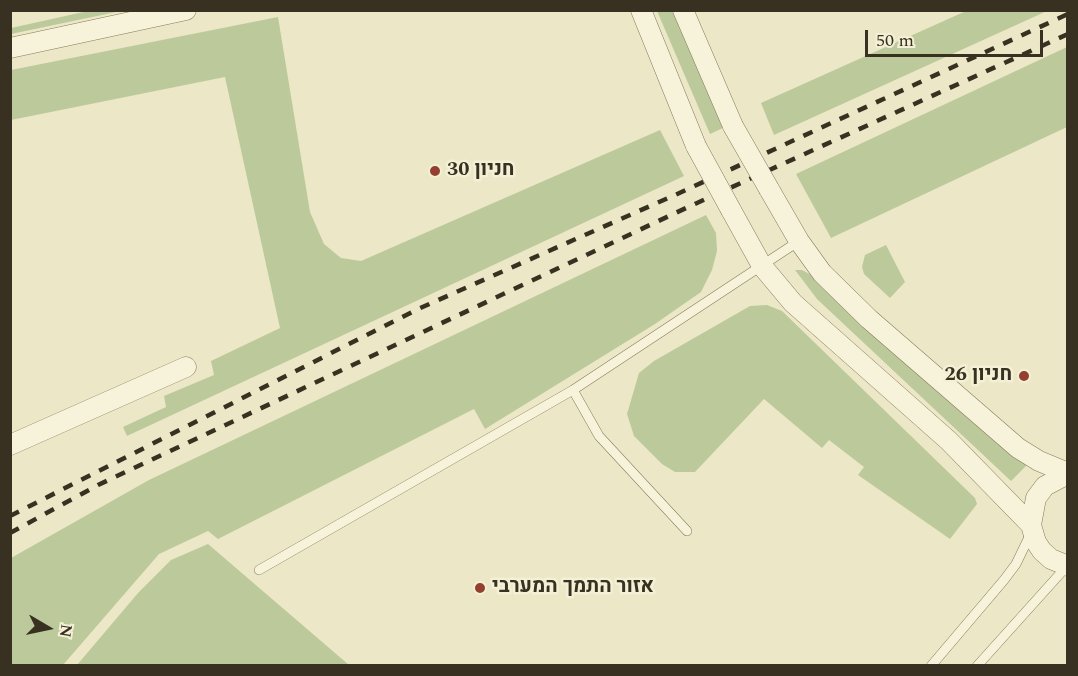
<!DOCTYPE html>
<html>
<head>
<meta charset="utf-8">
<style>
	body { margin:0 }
	#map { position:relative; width:1078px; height:676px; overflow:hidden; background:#ece7c7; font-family:Spectral,serif }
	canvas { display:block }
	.frame { position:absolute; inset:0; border:12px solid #383020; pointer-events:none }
	.north { position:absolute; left:18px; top:598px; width:60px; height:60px; -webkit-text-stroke:4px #f4f0d6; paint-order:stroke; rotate:99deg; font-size:16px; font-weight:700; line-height:24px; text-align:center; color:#383020 }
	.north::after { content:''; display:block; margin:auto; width:21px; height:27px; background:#383020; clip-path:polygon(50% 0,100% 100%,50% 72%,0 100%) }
	.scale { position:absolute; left:865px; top:30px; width:178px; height:27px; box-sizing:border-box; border:3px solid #383020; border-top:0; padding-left:8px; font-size:18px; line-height:21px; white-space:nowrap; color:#383020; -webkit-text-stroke:4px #f4f0d6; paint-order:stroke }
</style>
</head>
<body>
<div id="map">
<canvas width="1078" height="676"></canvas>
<div class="frame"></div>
<div class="north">N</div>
<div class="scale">50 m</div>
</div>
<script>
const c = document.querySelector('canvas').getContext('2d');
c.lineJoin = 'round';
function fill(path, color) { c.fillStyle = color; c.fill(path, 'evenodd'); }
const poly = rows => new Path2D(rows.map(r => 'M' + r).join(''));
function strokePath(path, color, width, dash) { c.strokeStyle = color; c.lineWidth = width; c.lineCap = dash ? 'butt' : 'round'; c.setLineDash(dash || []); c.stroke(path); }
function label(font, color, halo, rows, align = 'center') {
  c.font = font + ' Spectral,Heebo,serif'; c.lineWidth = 5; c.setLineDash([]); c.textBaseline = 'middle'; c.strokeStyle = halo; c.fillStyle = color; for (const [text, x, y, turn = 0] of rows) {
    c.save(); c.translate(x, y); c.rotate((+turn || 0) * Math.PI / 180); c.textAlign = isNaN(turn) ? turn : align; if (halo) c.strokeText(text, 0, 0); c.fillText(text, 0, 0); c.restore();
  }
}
fill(poly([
	[88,11,121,11,11,34,11,28],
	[657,11,675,11,725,127,710,134],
	[966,11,1047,11,774,135,761,103],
	[278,17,310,212,324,244,341,258,361,261,660,130,684,176,127,436,123,427,166,407,164,396,214,375,211,361,280,328,225,77,11,120,11,70],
	[1067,47,1067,127,831,238,796,174],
	[706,215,716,233,717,251,712,270,701,292,655,324,485,429,474,409,218,539,208,531,159,554,63,665,11,665,11,558,149,480],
	[886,245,905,282,890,298,864,274,862,267,865,255],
	[795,270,802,270,813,276,1028,464,1011,481,817,299],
	[767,305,782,311,975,498,977,504,950,539,858,475,864,467,829,440,822,448,764,399,695,472,675,472,662,464,634,436,627,414,639,373,654,361,750,306],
	[208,544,349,665,77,665,138,593,171,560]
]), '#bcca9b');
const lane = poly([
	[573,390,599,436,687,531],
	[259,570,573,390,799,241],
	[931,666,1004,580,1016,564,1031,533],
	[977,666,1067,566]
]);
const street = poly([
	[641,10,696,146],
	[683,10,733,126],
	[10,48,186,10],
	[769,189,799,241,822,273,869,319,1018,448,1039,461,1068,473],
	[731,210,762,266,793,303,949,441,1031,525],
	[10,445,186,367],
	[1068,474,1045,486,1036,498,1031,525,1036,542,1042,551,1051,559,1068,566]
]);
strokePath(lane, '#877a5d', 10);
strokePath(street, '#877a5d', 21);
strokePath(lane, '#f7f3da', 9);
strokePath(street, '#f7f3da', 20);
strokePath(poly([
	[10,516,418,309,675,195,1068,14],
	[10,533,98,485,686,208,1068,34]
]), '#383020', 4.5, [10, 10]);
const streetBridge = poly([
	[733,126,769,189],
	[696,146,731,210]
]);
strokePath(streetBridge, '#877a5d', 21, []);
strokePath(streetBridge, '#f7f3da', 20);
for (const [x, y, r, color] of [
	[435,171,6,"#934030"],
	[1024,376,6,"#934030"],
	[480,588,6,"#934030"]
]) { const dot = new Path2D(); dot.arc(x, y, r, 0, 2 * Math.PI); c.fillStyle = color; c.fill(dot); strokePath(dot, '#f4f0d6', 2); }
label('bold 20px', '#383020', '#f4f0d6', [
	["חניון 30",447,171],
	["חניון 26",1012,376,"right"],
	["אזור התמך המערבי",492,588]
], 'left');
</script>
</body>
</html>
